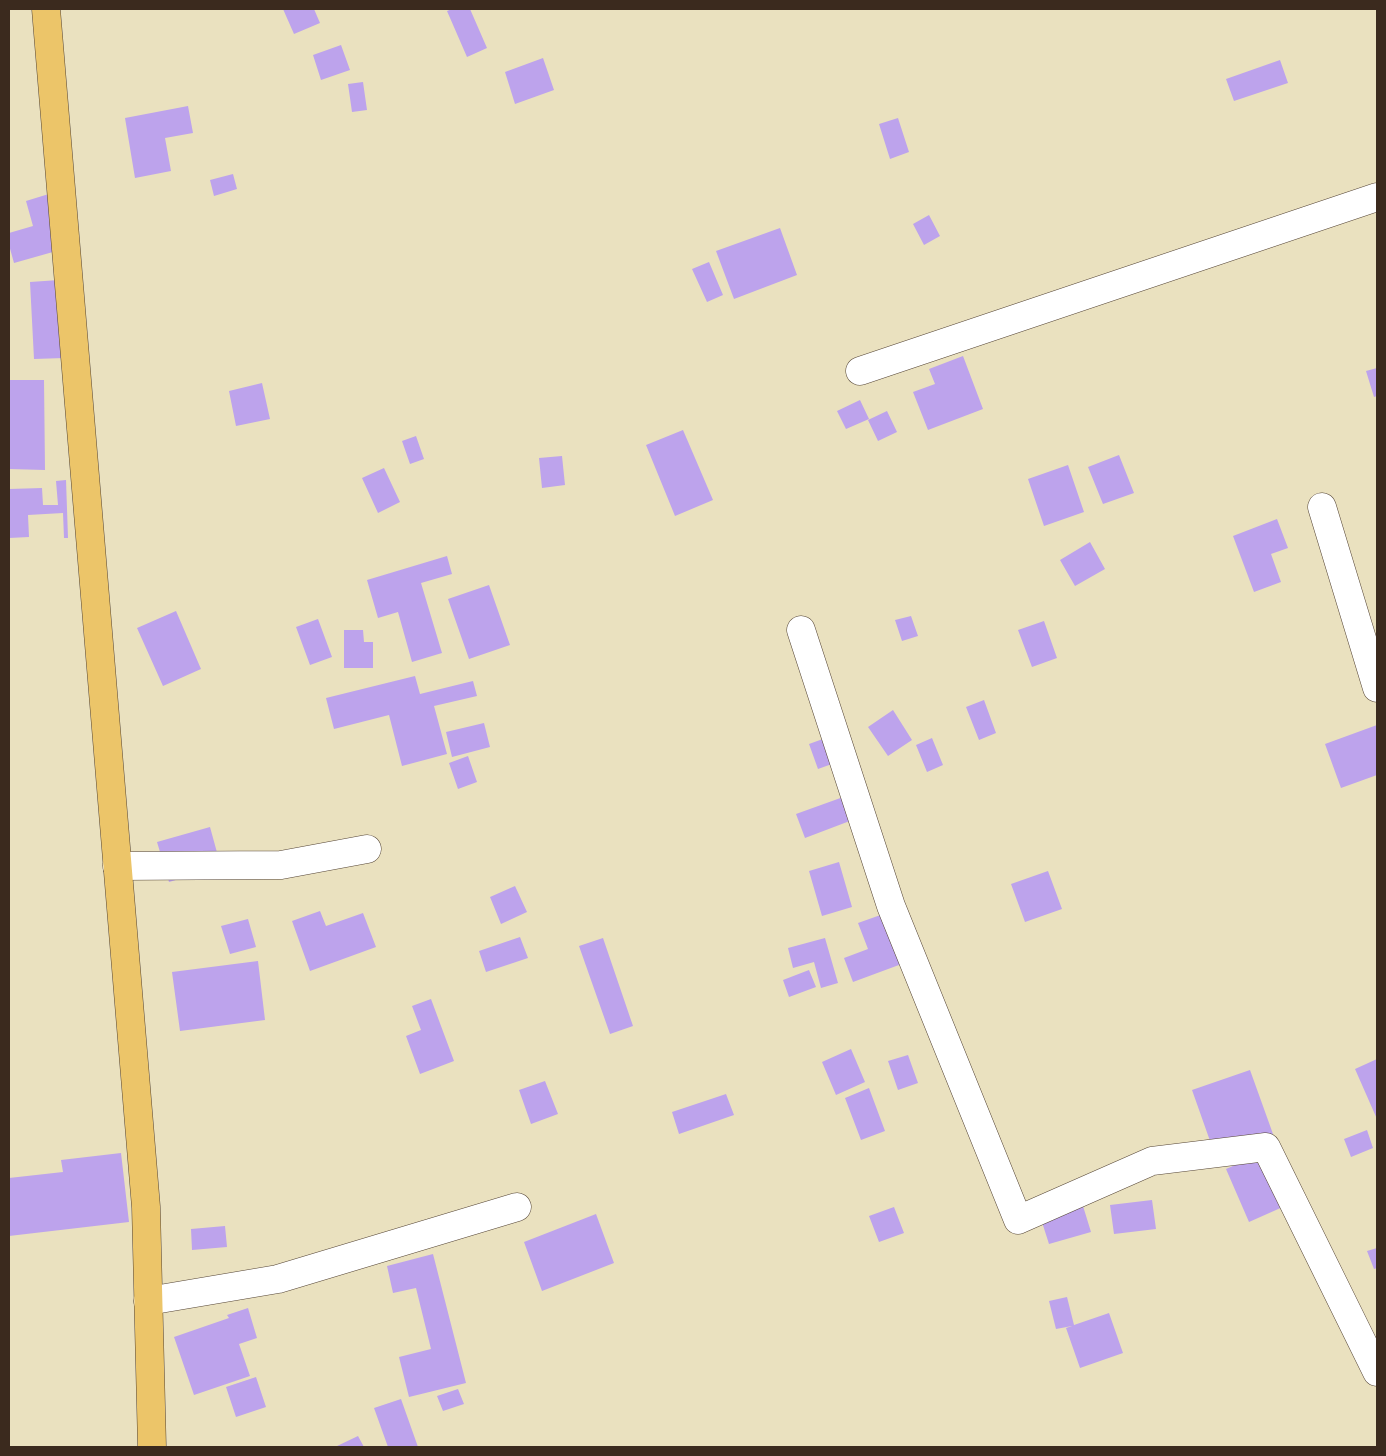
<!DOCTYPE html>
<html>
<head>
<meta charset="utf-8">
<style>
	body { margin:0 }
	#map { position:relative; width:1386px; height:1456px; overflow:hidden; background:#eae1bf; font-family:"Sorts Mill Goudy",serif }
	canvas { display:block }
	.frame { position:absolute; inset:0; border:10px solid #3b2a1e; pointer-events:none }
</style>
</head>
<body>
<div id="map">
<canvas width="1386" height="1456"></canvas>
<div class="frame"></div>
</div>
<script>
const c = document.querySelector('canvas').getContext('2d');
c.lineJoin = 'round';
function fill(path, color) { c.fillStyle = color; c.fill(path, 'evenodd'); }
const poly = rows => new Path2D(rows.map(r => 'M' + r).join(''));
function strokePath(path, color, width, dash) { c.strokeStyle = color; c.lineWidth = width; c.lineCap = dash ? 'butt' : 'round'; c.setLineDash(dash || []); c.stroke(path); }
fill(poly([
	[283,9,314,9,320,23,294,34],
	[452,9,470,9,487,48,467,57,447,11],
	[341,45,350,70,321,80,313,55],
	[543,58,554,90,515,104,505,72],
	[1280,60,1288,83,1234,101,1226,79],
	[363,82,367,110,352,112,348,84],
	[188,106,193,133,165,138,171,171,135,178,125,118],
	[898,118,909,152,890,159,879,124],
	[233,174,237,189,214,196,210,180],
	[52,193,67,248,14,263,9,245,9,233,33,226,26,201],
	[929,215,940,236,924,245,913,224],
	[780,228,797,275,734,299,716,251],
	[709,262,723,295,707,302,692,269],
	[59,280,64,358,34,359,30,282],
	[963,356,983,409,928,430,913,392,935,384,929,369],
	[1377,368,1377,396,1374,397,1366,371],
	[9,380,44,380,45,470,9,469],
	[262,383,270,419,236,426,229,391],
	[860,400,869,419,846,429,837,411],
	[887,411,897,432,878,441,868,420],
	[683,430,713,500,675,516,646,445],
	[416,436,424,459,410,464,402,441],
	[1119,455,1134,493,1103,504,1088,467],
	[562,456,565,485,542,488,539,458],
	[1068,465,1084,512,1044,526,1028,479],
	[384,468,400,502,378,513,362,478],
	[66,480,68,538,64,538,63,513,28,515,29,537,9,538,9,489,42,488,43,505,58,505,56,481],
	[1277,519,1288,548,1271,554,1281,582,1254,592,1233,536],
	[1090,542,1105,569,1075,586,1060,560],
	[447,556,452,574,421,583,442,653,412,662,398,612,378,618,367,580],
	[489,585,510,645,469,659,448,599],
	[176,611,201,669,163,686,137,628],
	[911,616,918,636,902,641,895,620],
	[318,619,332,657,310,665,296,627],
	[1044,621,1057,658,1032,667,1018,630],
	[344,630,363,630,364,642,373,642,373,668,344,668],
	[415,676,420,694,473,681,477,696,434,706,447,754,402,766,389,715,334,729,326,698],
	[984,700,996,733,979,740,966,707],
	[893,710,912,740,888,756,868,727],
	[484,723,490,747,452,757,446,732],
	[1377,725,1377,775,1341,788,1325,744],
	[845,731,854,756,818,769,809,744],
	[932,738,943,765,927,772,916,745],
	[468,756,477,782,458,789,449,763],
	[846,796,855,819,805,838,796,814],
	[210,827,221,867,169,882,157,842],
	[839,862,852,907,822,916,809,871],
	[1048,871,1062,909,1025,922,1011,884],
	[515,886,527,912,501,924,490,897],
	[320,911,326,926,363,913,376,947,310,971,292,921],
	[889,912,907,962,853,982,844,958,868,949,858,923],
	[248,919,256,947,230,954,221,926],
	[520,937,528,958,486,972,479,951],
	[603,938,633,1026,610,1034,579,946],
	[825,938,838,983,821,988,814,962,793,968,788,948],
	[258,961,265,1020,180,1031,172,972],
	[809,970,816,987,789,997,783,980],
	[431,999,454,1061,420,1074,406,1036,421,1030,412,1006],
	[851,1049,865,1082,836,1095,822,1062],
	[908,1055,918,1083,898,1090,888,1061],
	[1377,1059,1377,1119,1355,1069],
	[1250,1070,1273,1134,1215,1155,1192,1090],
	[545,1081,558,1114,531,1124,519,1090],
	[869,1088,885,1131,861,1140,845,1098],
	[726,1094,734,1115,679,1134,672,1112],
	[1367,1130,1373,1148,1351,1157,1344,1139],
	[121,1153,129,1222,9,1236,9,1178,63,1172,61,1160],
	[1262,1153,1285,1206,1249,1222,1226,1169],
	[1152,1200,1156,1229,1114,1234,1110,1205],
	[1083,1206,1091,1232,1049,1244,1041,1219],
	[894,1207,904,1233,879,1242,869,1216],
	[596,1214,614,1263,542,1291,524,1242],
	[225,1226,227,1247,192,1250,191,1229],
	[1377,1248,1377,1268,1374,1269,1367,1251],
	[433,1254,466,1383,409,1397,399,1357,431,1349,416,1288,393,1293,387,1266],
	[1067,1297,1074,1325,1109,1313,1123,1353,1080,1368,1066,1328,1072,1326,1056,1329,1049,1301],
	[248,1308,257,1338,239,1344,250,1376,194,1395,174,1337,229,1318,227,1315],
	[256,1377,266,1407,236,1417,226,1387],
	[458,1389,464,1404,443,1411,437,1396],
	[401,1399,418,1447,388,1447,374,1408],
	[358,1436,364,1447,335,1447]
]), '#bda3ec');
const minor = poly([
	[860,371,1377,197],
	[1322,507,1377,688],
	[801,630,891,906,1018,1220,1152,1161,1266,1147,1377,1372],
	[117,866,281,865,367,849],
	[148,1301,278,1279,517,1207]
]);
const primary = poly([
	[46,9,146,1207,152,1447]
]);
strokePath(minor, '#554536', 29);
strokePath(primary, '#554536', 29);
strokePath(minor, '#fff', 28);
strokePath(primary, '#ecc569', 28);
</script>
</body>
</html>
